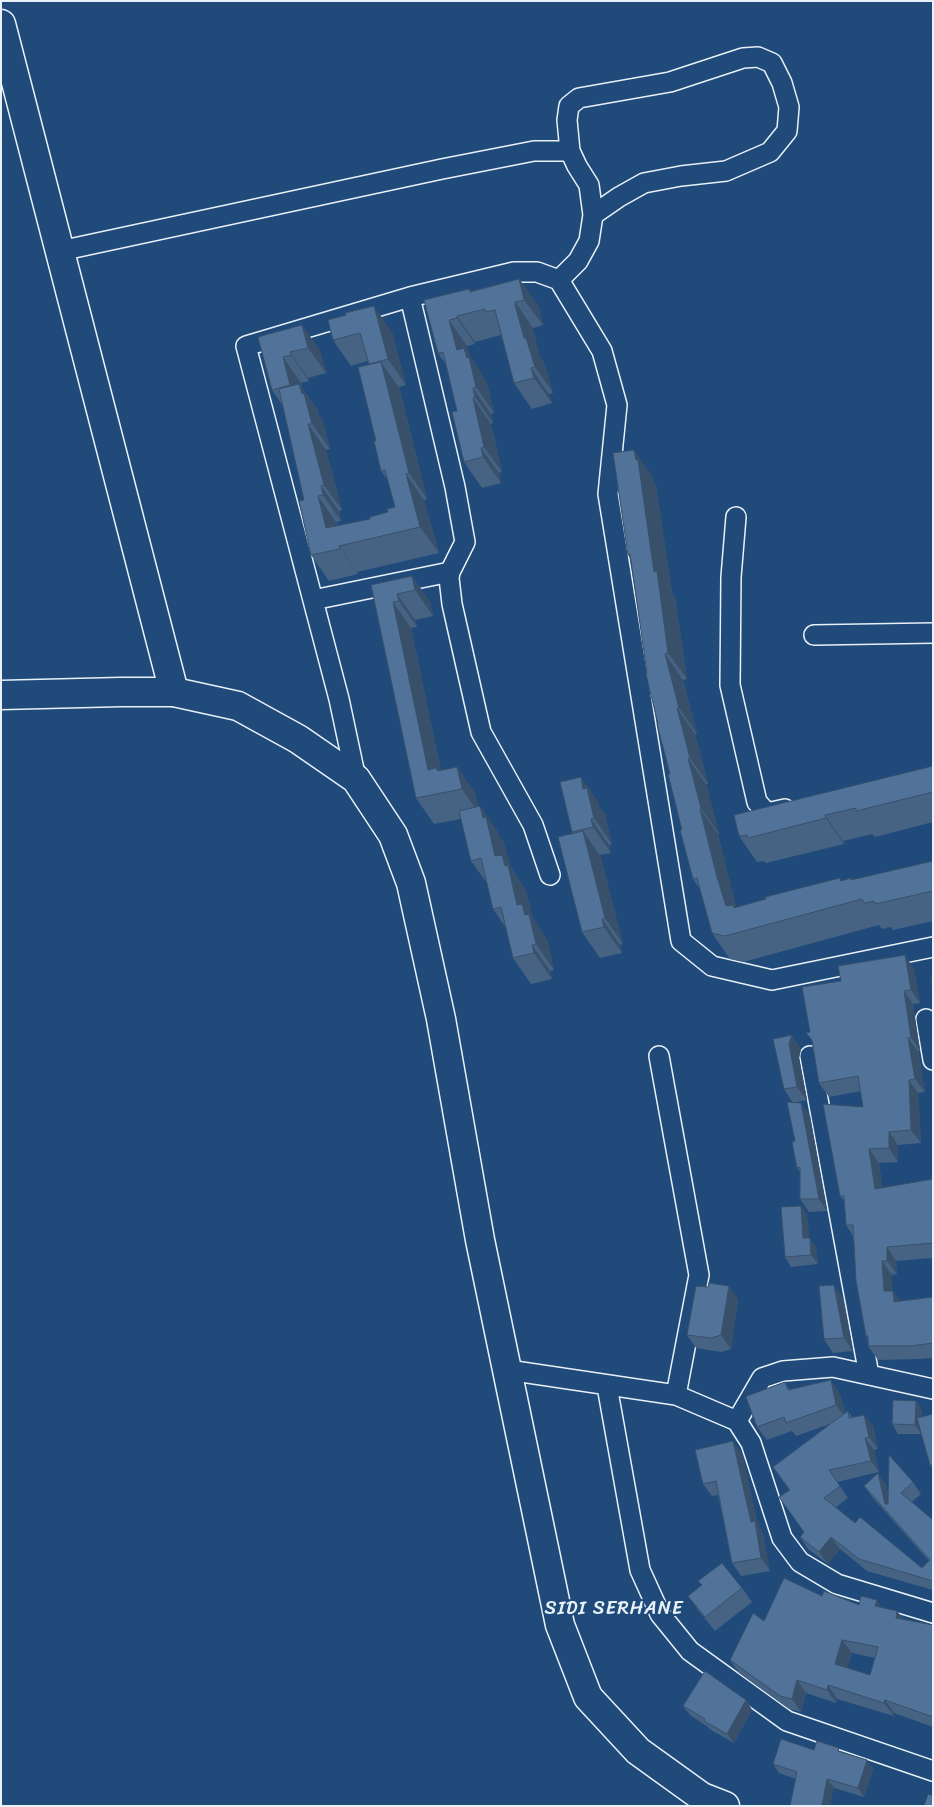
<!DOCTYPE html>
<html>
<head>
<meta charset="utf-8">
<style>
	body { margin:0 }
	#map { position:relative; width:934px; height:1807px; overflow:hidden; background:#1f4a7a; font-family:Sriracha,sans-serif }
	canvas { display:block }
	.frame { position:absolute; inset:0; border:2px solid #e8f1f8; pointer-events:none }
</style>
</head>
<body>
<div id="map">
<canvas width="934" height="1807"></canvas>
<div class="frame"></div>
</div>
<script>
const c = document.querySelector('canvas').getContext('2d');
c.lineJoin = 'round';
const poly = rows => new Path2D(rows.map(r => 'M' + r).join(''));
function strokePath(path, color, width, dash) { c.strokeStyle = color; c.lineWidth = width; c.lineCap = dash ? 'butt' : 'round'; c.setLineDash(dash || []); c.stroke(path); }
function fill(path, color) { c.fillStyle = color; c.fill(path, 'evenodd'); }
function label(font, color, halo, rows, align = 'center') {
  c.font = font + ' Sriracha,sans-serif'; c.lineWidth = 4; c.setLineDash([]); c.textBaseline = 'middle'; c.strokeStyle = halo; c.fillStyle = color; for (const [text, x, y, turn = 0] of rows) {
    c.save(); c.translate(x, y); c.rotate((+turn || 0) * Math.PI / 180); c.textAlign = isNaN(turn) ? turn : align; if (halo) c.strokeText(text, 0, 0); c.fillText(text, 0, 0); c.restore();
  }
}
const street = poly([
	[570,151,567,120,569,106,579,98,670,82,743,58,758,57,772,63,782,83,789,107,787,131,770,152,726,171,681,176,644,183,619,197,593,215],
	[60,251,442,169,534,151,570,151,577,166,589,185,593,215,589,241,578,261,559,280],
	[410,297,455,487,465,542,450,572,449,578,452,604,481,732,533,825,550,875],
	[736,517,731,577,730,685,757,802,767,813,785,809],
	[313,600,450,572],
	[814,635,933,633],
	[356,779,339,699,246,346,410,297,514,272,537,272,559,280,602,351,617,405,608,494,681,941,712,966,772,980,933,947],
	[926,1019,933,1060],
	[659,1056,699,1275,676,1395],
	[810,1056,869,1375],
	[508,1370,676,1395,737,1421,751,1443,782,1538,800,1562,837,1584,933,1613],
	[607,1386,640,1570,660,1614,690,1651,787,1721,933,1771],
	[737,1421,762,1378,783,1371,833,1367,933,1389]
]);
const secondary = poly([
	[1,24,174,692]
]);
const primary = poly([
	[1,695,121,692,174,692,238,706,298,739,356,779,393,835,411,883,441,1019,480,1240,560,1625,588,1697,638,1751,702,1797,725,1806]
]);
strokePath(street, '#e8f1f8', 22);
strokePath(secondary, '#e8f1f8', 31);
strokePath(primary, '#e8f1f8', 31);
strokePath(street, '#1f4a7a', 19);
strokePath(secondary, '#1f4a7a', 28);
strokePath(primary, '#1f4a7a', 28);
fill(poly([
	[519,279,538,305,543,325,533,328,533,330,540,357,544,363,553,393,549,394,552,403,532,409,514,383,501,335,475,342,475,344,467,346,469,355,482,374,483,378,487,383,494,413,491,414,493,423,491,424,502,472,499,473,501,483,482,488,464,462,457,411,447,366,438,353,424,300,469,289,471,291],
	[328,320,392,332,406,385,399,387,427,499,424,500,439,553,357,572,358,574,329,581,311,555,304,500,283,406,272,390,258,337,302,325,320,351,326,373,308,378,309,381,301,383,302,388,318,410,318,414,322,419,330,449,326,450,342,510,339,511,341,521,336,522,337,526,370,519,388,512,395,507,388,480,381,471,376,441,369,365,368,361,351,366,333,340],
	[652,476,653,481,656,486,672,593,675,597,687,679,683,680,697,734,695,734,708,784,706,784,719,834,718,834,736,907,842,881,852,880,933,861,933,921,893,930,891,927,882,929,879,925,743,962,730,959,712,933,700,889,693,879,647,673,631,559,628,555],
	[412,576,430,602,433,616,415,620,417,627,411,628,441,771,457,767,475,793,478,807,498,832,498,835,504,843,510,866,526,891,533,918,547,940,554,970,550,971,552,979,531,984,513,958,506,928,493,909,487,883,471,861,461,819,434,824,416,798,371,585],
	[933,766,933,822,875,837,872,834,843,841,844,844,766,863,764,861,757,862,739,836],
	[599,803,599,807,605,814,612,844,609,845,611,853,600,855,623,944,620,945,622,953,600,958,582,932,573,833,572,832],
	[914,969,920,1003,913,1004,920,1051,918,1051,925,1092,918,1093,921,1143,898,1145,898,1162,879,1163,882,1188,933,1179,933,1258,896,1261,897,1274,892,1275,892,1291,900,1301,933,1297,933,1358,920,1359,878,1360,868,1346,868,1339,866,1336,854,1237,846,1225,845,1202,840,1196,863,1107,861,1091,829,1097,819,1083,810,1032],
	[801,1049,799,1058,807,1100,793,1103,810,1116,827,1211,809,1212,800,1199,800,1172,797,1168,793,1103,784,1089],
	[807,1215,809,1238,816,1247,818,1264,791,1267,785,1257],
	[843,1298,853,1351,833,1353,824,1339],
	[738,1299,731,1349,721,1352,696,1348,687,1335],
	[785,1382,790,1390,840,1394,845,1413,848,1411,852,1417,873,1426,878,1449,874,1450,879,1472,837,1482,848,1498,836,1507,855,1523,922,1568,929,1561,872,1497,864,1486,886,1485,888,1494,913,1482,921,1494,912,1502,933,1520,933,1590,867,1571,840,1549,828,1564,808,1549,800,1537,804,1532,789,1490,773,1467,830,1424,796,1436,792,1431,767,1440,757,1427],
	[916,1401,922,1410,922,1417,933,1414,933,1469,930,1465,921,1434,898,1434,892,1424],
	[742,1454,758,1525,763,1534,770,1571,741,1576,732,1563,718,1495,712,1496,703,1484],
	[742,1588,752,1602,715,1631,698,1610,688,1596],
	[822,1596,859,1605,883,1608,897,1611,903,1619,933,1625,933,1727,894,1713,894,1716,837,1699,836,1703,806,1693,801,1712,789,1709,739,1673,730,1660,764,1621],
	[852,1653,875,1658,870,1675,847,1668],
	[746,1700,752,1710,734,1743,711,1730,708,1727,690,1715,683,1706],
	[814,1750,841,1752,867,1760,873,1769,864,1797,834,1788,796,1779,779,1773,773,1764]
]), '#466384');
fill(poly([
	[519,279,538,305,543,325,524,300],
	[515,302,533,328,540,357,544,363,553,393,535,367,524,338],
	[374,306,392,332,406,385,388,359],
	[457,316,475,342,475,344,457,318],
	[449,320,467,346,469,355,482,374,483,378,487,383,494,413,476,387,457,350],
	[302,325,320,351,326,373,308,348],
	[290,352,308,378,309,381,291,355],
	[283,357,301,383,302,388,318,410,318,414,322,419,330,449,312,424,308,411,290,385],
	[381,362,399,388,427,499,409,473],
	[531,368,549,394,552,403,534,378],
	[473,388,491,414,493,423,475,397],
	[473,398,491,424,502,472,484,447],
	[308,424,326,450,342,510,324,485],
	[481,448,499,473,501,483,483,457],
	[634,450,652,476,653,481,656,486,672,593,675,597,687,679,668,653,654,572],
	[406,474,424,500,439,553,420,527],
	[321,486,339,511,341,521,323,495],
	[318,496,336,522,342,546,339,546,357,572,358,574,326,528],
	[412,576,430,602,433,616,415,590],
	[397,594,415,620,417,627,399,601],
	[393,602,411,628,442,776,428,770],
	[665,654,683,680,697,734,679,708],
	[677,708,695,734,708,784,690,758],
	[688,758,706,784,719,834,701,808],
	[457,767,475,793,480,815,462,789],
	[581,777,599,803,599,807,605,814,612,844,594,818,583,789],
	[480,806,498,832,498,835,504,843,510,866,526,891,533,918,547,940,554,970,536,944,517,905,495,856,483,818],
	[700,809,718,834,735,902,744,932,726,906,717,877],
	[825,815,843,841,844,844,826,818],
	[591,819,609,845,611,853,593,827],
	[583,831,601,857,623,944,605,918],
	[602,919,620,945,622,953,604,927],
	[532,945,550,971,552,979,534,953],
	[905,955,914,969,920,1003,911,990],
	[904,991,913,1004,920,1051,911,1037],
	[792,1035,801,1049,799,1058,807,1100,797,1087,789,1044],
	[908,1038,918,1051,925,1092,915,1079],
	[909,1080,918,1093,921,1143,911,1130],
	[801,1103,810,1116,827,1211,819,1199],
	[889,1132,898,1145,898,1162,889,1148],
	[869,1149,879,1163,884,1203,875,1189],
	[801,1206,807,1215,810,1247,803,1238],
	[810,1238,816,1247,818,1264,811,1255],
	[887,1247,896,1261,897,1274,887,1261],
	[882,1261,892,1275,893,1305,884,1291],
	[834,1285,843,1298,853,1351,844,1338],
	[729,1286,738,1299,731,1349,721,1335],
	[893,1291,902,1304,894,1302],
	[831,1380,840,1394,846,1418,836,1405],
	[916,1401,922,1410,921,1434,915,1425],
	[864,1415,873,1426,878,1449,869,1437],
	[865,1438,874,1450,879,1472,871,1461],
	[733,1441,742,1454,758,1525,763,1534,770,1571,761,1558,751,1522],
	[878,1473,886,1485,893,1516,885,1504],
	[831,1537,840,1549,828,1564,819,1552],
	[877,1600,886,1613,875,1606],
	[897,1611,906,1624,896,1618],
	[842,1640,852,1653,844,1677,835,1664],
	[797,1680,806,1693,801,1712,792,1699],
	[828,1685,837,1699,836,1703,827,1690],
	[746,1700,752,1710,734,1743,727,1734],
	[885,1700,894,1713,894,1716,884,1703],
	[867,1760,873,1769,864,1797,858,1788],
	[827,1779,834,1788,830,1806,822,1806]
]), '#39506b');
const building = poly([
	[519,279,524,300,515,302,515,305,524,338,526,338,535,367,531,368,534,378,514,383,495,310,485,312,485,309,457,316,457,318,449,320,457,350,464,348,467,358,469,357,476,387,473,388,475,397,473,398,484,447,481,448,483,457,464,462,452,412,457,411,443,352,438,353,424,300,469,289,470,292,519,279],
	[374,306,388,359,369,364,360,333,333,340,328,320,346,315,345,313,374,306],
	[302,325,308,348,290,352,291,355,283,357,290,385,272,390,258,337,302,325],
	[381,362,409,473,406,474,420,527,339,546,340,549,311,555,299,501,304,500,279,389,299,384,302,394,304,393,312,424,308,424,324,485,321,486,323,495,318,496,326,528,370,519,370,517,388,512,387,509,395,507,385,470,381,471,374,441,376,441,358,367,381,362],
	[634,450,636,460,638,460,654,572,657,571,668,653,665,654,679,708,677,708,690,758,688,758,701,808,700,809,717,877,726,906,733,905,734,908,766,899,765,897,840,878,841,881,851,878,851,880,933,861,933,891,875,904,874,901,864,903,862,899,725,936,712,933,697,878,693,879,680,830,682,830,668,774,670,774,657,724,658,724,646,674,647,673,630,554,628,555,613,453,634,450],
	[412,576,415,590,397,594,399,601,393,602,428,770,436,768,438,771,457,767,462,789,416,798,371,585,412,576],
	[933,766,933,792,856,811,856,808,825,815,826,818,748,838,747,835,739,836,734,815,933,766],
	[581,777,583,789,587,788,594,818,591,819,593,827,572,832,560,782,581,777],
	[480,806,483,818,486,817,495,856,502,855,505,866,508,865,517,905,522,904,525,915,529,914,536,944,532,945,534,953,513,958,501,907,493,909,481,858,471,861,459,811,480,806],
	[583,831,605,918,602,919,604,927,582,932,558,837,583,831],
	[905,955,911,990,904,991,911,1037,908,1038,915,1079,909,1080,911,1130,889,1132,889,1148,869,1149,875,1189,933,1179,933,1243,887,1247,887,1261,882,1261,884,1291,893,1291,894,1302,933,1297,933,1343,911,1346,868,1346,868,1336,866,1336,856,1281,853,1225,846,1225,844,1196,840,1196,823,1104,863,1107,858,1076,819,1083,812,1040,806,1033,810,1032,802,987,841,981,838,966,905,955],
	[931,979,933,979,933,994,931,979],
	[792,1035,789,1044,797,1087,784,1089,773,1039,792,1035],
	[787,1102,801,1103,819,1199,800,1199,800,1167,797,1168,792,1142,795,1141,787,1102],
	[801,1206,803,1238,810,1238,811,1255,785,1257,781,1207,801,1206],
	[709,1283,729,1286,721,1335,711,1338,687,1335,696,1286,708,1287,709,1283],
	[834,1285,844,1338,824,1339,819,1286,834,1285],
	[831,1380,836,1405,786,1423,784,1417,757,1427,746,1397,747,1396,785,1382,788,1390,831,1380],
	[893,1400,916,1401,915,1425,892,1424,893,1400],
	[848,1411,849,1418,864,1415,869,1437,865,1438,871,1461,829,1470,840,1486,824,1498,855,1523,860,1517,922,1568,930,1560,864,1486,878,1473,885,1504,888,1504,889,1455,913,1482,901,1493,933,1520,933,1581,859,1559,831,1537,819,1552,800,1537,804,1532,779,1497,790,1490,773,1467,848,1411],
	[933,1414,933,1465,930,1465,917,1418,933,1414],
	[733,1441,751,1522,755,1521,761,1558,732,1563,716,1481,703,1484,695,1450,733,1441],
	[722,1563,742,1588,705,1617,688,1596,702,1585,698,1581,722,1563],
	[784,1578,822,1596,824,1591,859,1605,861,1596,877,1600,875,1606,897,1611,896,1618,933,1625,933,1717,885,1700,884,1703,828,1685,827,1690,797,1680,792,1699,780,1696,730,1660,753,1613,764,1621,784,1578],
	[842,1640,878,1647,870,1675,835,1664,842,1640],
	[705,1671,746,1700,727,1734,704,1721,705,1719,683,1706,705,1671],
	[781,1739,814,1750,817,1741,839,1748,838,1751,867,1760,858,1788,827,1779,822,1806,790,1806,797,1772,773,1764,781,1739],
	[928,1794,933,1796,933,1806,924,1806,928,1794]
]);
fill(building, '#517399');
strokePath(building, '#39506b', 1);
c.letterSpacing = '1px';
label('19px', '#e8f1f8', '#1f4a7a', [
	["SIDI SERHANE",614,1609]
]);
c.letterSpacing = '0px';
</script>
</body>
</html>
